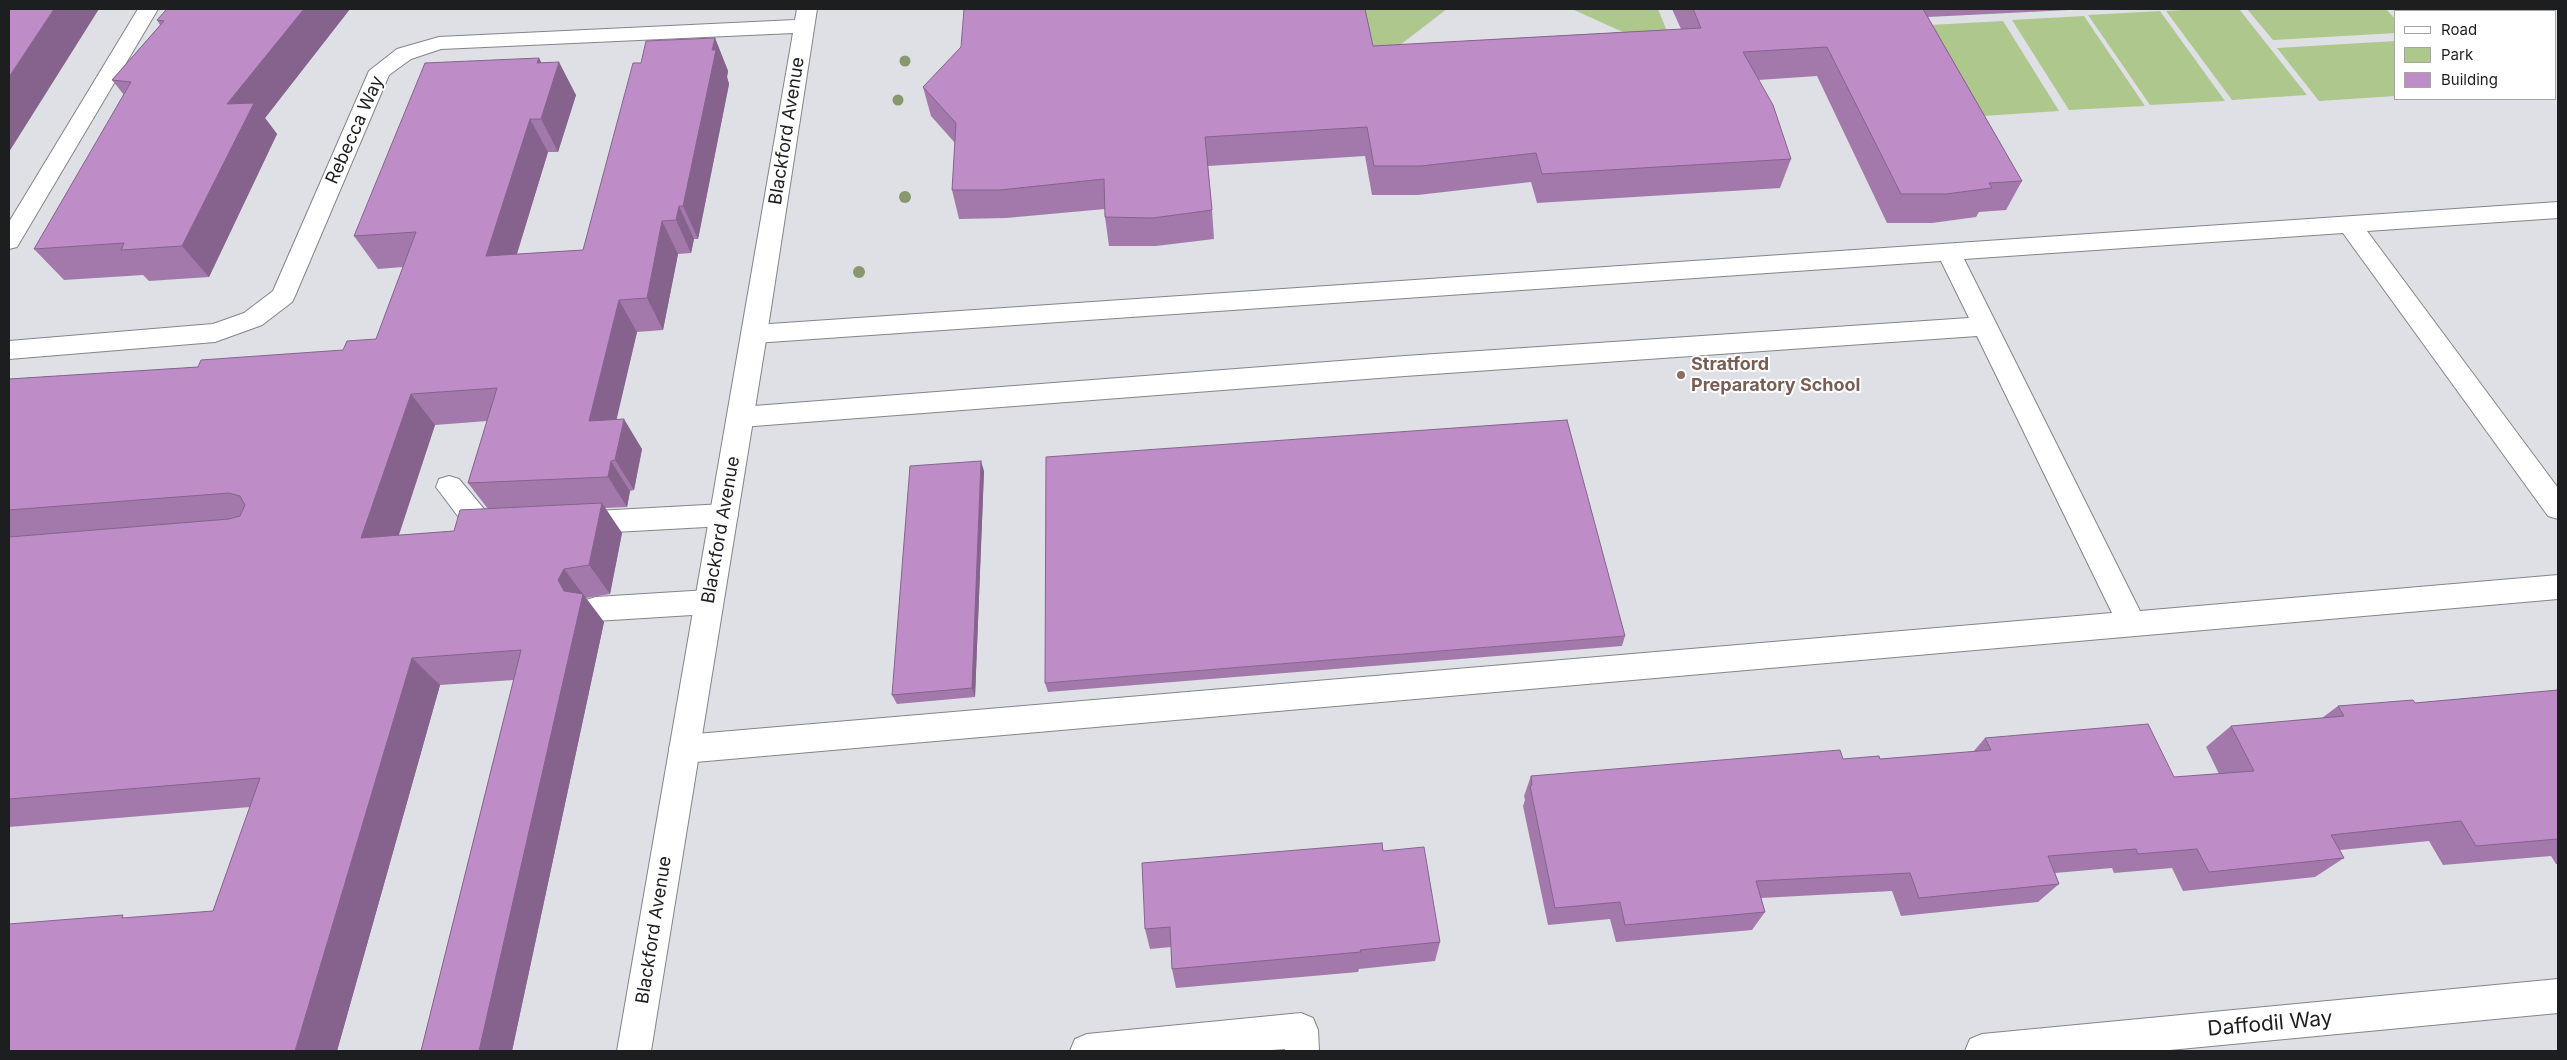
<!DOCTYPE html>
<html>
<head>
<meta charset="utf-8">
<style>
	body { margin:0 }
	#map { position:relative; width:2567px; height:1060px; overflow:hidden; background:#dee0e5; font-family:Inter,sans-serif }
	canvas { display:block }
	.frame { position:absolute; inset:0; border:10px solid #1d1e1f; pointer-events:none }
	.legend { position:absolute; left:2394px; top:10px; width:162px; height:90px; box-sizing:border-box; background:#fff; border:1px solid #a5a5a5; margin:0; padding:6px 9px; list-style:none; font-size:15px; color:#1d1e1f }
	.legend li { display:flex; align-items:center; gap:10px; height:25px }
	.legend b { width:25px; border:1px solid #a5a5a5 }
</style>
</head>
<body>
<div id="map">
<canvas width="2567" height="1060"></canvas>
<div class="frame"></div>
<ul class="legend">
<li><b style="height:6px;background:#fff"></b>Road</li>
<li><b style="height:14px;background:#aec78c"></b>Park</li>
<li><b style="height:14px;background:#be8dc8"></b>Building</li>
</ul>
</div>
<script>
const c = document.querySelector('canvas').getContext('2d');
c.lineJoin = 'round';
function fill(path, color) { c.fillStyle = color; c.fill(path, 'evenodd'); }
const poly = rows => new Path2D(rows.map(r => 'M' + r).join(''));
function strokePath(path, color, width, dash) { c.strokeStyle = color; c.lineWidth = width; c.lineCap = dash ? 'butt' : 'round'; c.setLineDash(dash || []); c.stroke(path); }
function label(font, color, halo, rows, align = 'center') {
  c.font = font + ' Inter,sans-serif'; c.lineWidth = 4; c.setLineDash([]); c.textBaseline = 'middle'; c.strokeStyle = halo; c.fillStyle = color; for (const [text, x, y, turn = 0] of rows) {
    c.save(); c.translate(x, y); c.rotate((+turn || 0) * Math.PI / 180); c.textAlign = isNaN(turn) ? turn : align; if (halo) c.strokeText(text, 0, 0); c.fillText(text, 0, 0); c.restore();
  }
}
fill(poly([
	[1358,9,1447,9,1383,58,1368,59],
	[1572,9,1658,9,1671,41,1647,43],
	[2201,9,2239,9,2307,95,2232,100,2166,11],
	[2247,9,2386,9,2396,20,2396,33,2273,40],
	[2160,11,2225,101,2150,105,2088,15],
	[2084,16,2145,106,2069,110,2012,20],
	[2003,21,2059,111,1983,116,1930,25],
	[2396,41,2396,96,2319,101,2277,48]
]), '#aec78c');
const service = poly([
	[138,9,158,9,17,247,9,249,9,222,138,9],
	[2558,202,2558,218,2367,231,2558,488,2558,519,2548,516,2343,233,1964,259,2140,611,2558,575,2558,599,684,763,673,759,669,749,673,739,684,735,2112,613,1977,336,1405,376,741,427,732,424,728,417,732,410,741,407,1405,356,1969,318,1941,261,755,343,746,340,743,334,746,328,755,325,2558,202],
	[449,476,459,479,489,515,498,515,508,518,512,526,508,534,482,538,472,535,436,487,439,479,449,476],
	[724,504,734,507,738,515,734,523,724,526,578,534,568,531,564,523,568,515,578,512,724,504],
	[708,590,718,593,722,602,718,611,708,614,596,621,586,618,582,609,586,600,596,597,708,590]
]);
const minor = poly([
	[797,9,817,9,767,334,651,1051,617,1051,793,33,441,49,411,59,389,75,295,296,292,302,262,325,215,342,9,359,9,341,213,324,244,313,273,291,369,71,397,49,439,37,795,20,797,9],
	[2558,979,2558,1013,2159,1051,1965,1051,1970,1039,1982,1034,2558,979],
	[1301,1013,1313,1018,1318,1030,1319,1051,1285,1051,1285,1049,1259,1051,1070,1051,1075,1039,1087,1034,1301,1013]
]);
strokePath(service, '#838589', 2);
strokePath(minor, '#838589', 2);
fill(service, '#fff');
fill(minor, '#fff');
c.fillStyle = '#89976f';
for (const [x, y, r] of [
	[905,61,5.5],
	[898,100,5.5],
	[905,197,6],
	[859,272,6]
]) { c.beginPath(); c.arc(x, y, r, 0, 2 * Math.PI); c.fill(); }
fill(poly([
	[167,9,350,9,265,118,277,134,209,277,149,281,143,275,64,280,34,249,124,95,112,80,160,25,157,20],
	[1672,9,2089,9,1928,17,2022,181,2006,210,1979,212,1976,217,1932,223,1887,223,1817,76,1758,80,1791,159,1780,188,1537,203,1531,182,1418,195,1372,195,1365,156,1208,166,1212,210,1214,239,1156,246,1109,246,1105,217,1105,209,1006,218,959,219,952,190,955,143,931,116,923,87,1373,46,1681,29],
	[715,38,728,71,727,77,729,84,698,239,694,239,691,253,678,254,663,330,637,332,616,419,642,449,634,490,630,491,627,507,605,508,622,533,610,594,586,598,604,622,512,1051,421,1051,514,680,440,685,337,1051,128,918,213,911,250,807,9,827,9,379,198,367,343,350,376,339,403,267,378,269,354,236,539,58,541,63,576,95,558,152,548,152,517,254,583,250,641,63],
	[487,421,468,483,488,509,454,531,399,535,435,425],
	[984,471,975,697,897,704,892,695],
	[1625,636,1622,646,1048,692,1045,683],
	[2558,690,2558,864,2556,864,2551,856,2443,865,2429,841,2340,850,2344,858,2315,877,2183,891,2172,868,2114,873,2112,868,2055,873,2059,884,2038,902,1901,916,1892,891,1761,898,1765,912,1752,930,1616,942,1610,919,1548,925,1523,806,1525,800,1524,796,1531,776,1843,759,1880,759,1973,752,1985,738,2174,777,2219,774,2206,747,2231,726,2322,718,2338,706,2415,703],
	[1383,851,1440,942,1435,961,1359,969,1358,972,1176,988,1172,969,1171,947,1150,949,1145,929]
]), '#a379ac');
fill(poly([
	[54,9,99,9,9,152,9,77],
	[304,9,350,9,265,118,277,134,209,277,182,246,227,104],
	[715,38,728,71,727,77,729,84,698,239,683,206],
	[539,58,552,84,559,62,576,95,558,152,541,119,537,63],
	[530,119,548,152,506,289,486,256],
	[679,206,694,239,691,253,676,220],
	[662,221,678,254,663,330,647,298],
	[619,300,637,332,609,452,589,421],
	[411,394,435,425,388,567,361,538],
	[624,419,642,449,634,490,615,460],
	[611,461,630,491,627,507,608,477],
	[981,461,984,471,975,697,972,688],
	[602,503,622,533,610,594,589,565],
	[564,569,604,622,512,1051,479,1051,564,591,558,580],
	[412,658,440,685,337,1051,295,1051]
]), '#85638c');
const building = poly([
	[9,9,54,9,9,77,9,9],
	[167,9,304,9,227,104,254,103,182,246,121,250,124,243,34,249,131,82,112,80,164,21,157,20,167,9],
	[964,9,1365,9,1373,46,1701,28,1693,9,1923,9,2022,181,1989,183,1992,188,1946,194,1901,194,1827,47,1743,52,1773,105,1791,159,1542,174,1536,153,1421,166,1374,166,1367,127,1205,137,1212,210,1153,218,1105,217,1104,179,1000,190,952,190,956,123,923,87,961,47,964,9],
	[715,38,712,50,716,50,683,206,679,206,676,220,662,221,647,298,619,300,589,421,624,419,615,460,611,461,608,477,468,483,497,388,411,394,361,538,454,531,460,510,602,503,589,565,564,569,558,580,564,591,583,594,479,1051,421,1051,521,650,412,658,295,1051,9,1051,9,924,123,915,122,918,213,911,260,778,9,799,9,537,229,519,240,516,245,505,240,496,229,493,9,510,9,379,198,367,201,360,343,350,347,341,376,339,416,232,354,236,425,63,539,58,537,63,559,62,541,119,530,119,486,256,583,250,633,63,641,63,646,41,715,38],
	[1567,420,1625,636,1045,683,1046,457,1567,420],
	[981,461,972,688,892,695,910,466,981,461],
	[2558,690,2558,839,2476,846,2461,821,2331,835,2344,858,2209,872,2197,849,2138,854,2136,849,2048,856,2059,884,1919,898,1910,873,1756,881,1765,912,1625,925,1620,902,1555,908,1530,786,1532,785,1531,776,1840,750,1843,759,1879,756,1880,759,1991,750,1985,738,2148,724,2174,777,2254,771,2231,726,2344,716,2338,706,2413,700,2415,703,2558,690],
	[1382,843,1383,851,1424,847,1440,942,1360,950,1361,952,1172,969,1170,927,1145,929,1142,863,1382,843]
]);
fill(building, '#be8dc8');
strokePath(building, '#85638c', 1);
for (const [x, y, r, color] of [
	[1681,375,5,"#8d6e63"]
]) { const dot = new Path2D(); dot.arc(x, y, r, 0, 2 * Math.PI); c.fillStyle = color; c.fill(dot); strokePath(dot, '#fff', 2); }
label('18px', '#1d1e1f', '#fff', [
	["Rebecca Way",355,130,-66],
	["Blackford Avenue",787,131,-81],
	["Blackford Avenue",721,530,-80],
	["Blackford Avenue",654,930,-81]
]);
label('bold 18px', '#785e54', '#fff', [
	["Stratford",1691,365],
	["Preparatory School",1691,386]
], 'left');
label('21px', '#1d1e1f', '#fff', [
	["Daffodil Way",2270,1024,-5]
]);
</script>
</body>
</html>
